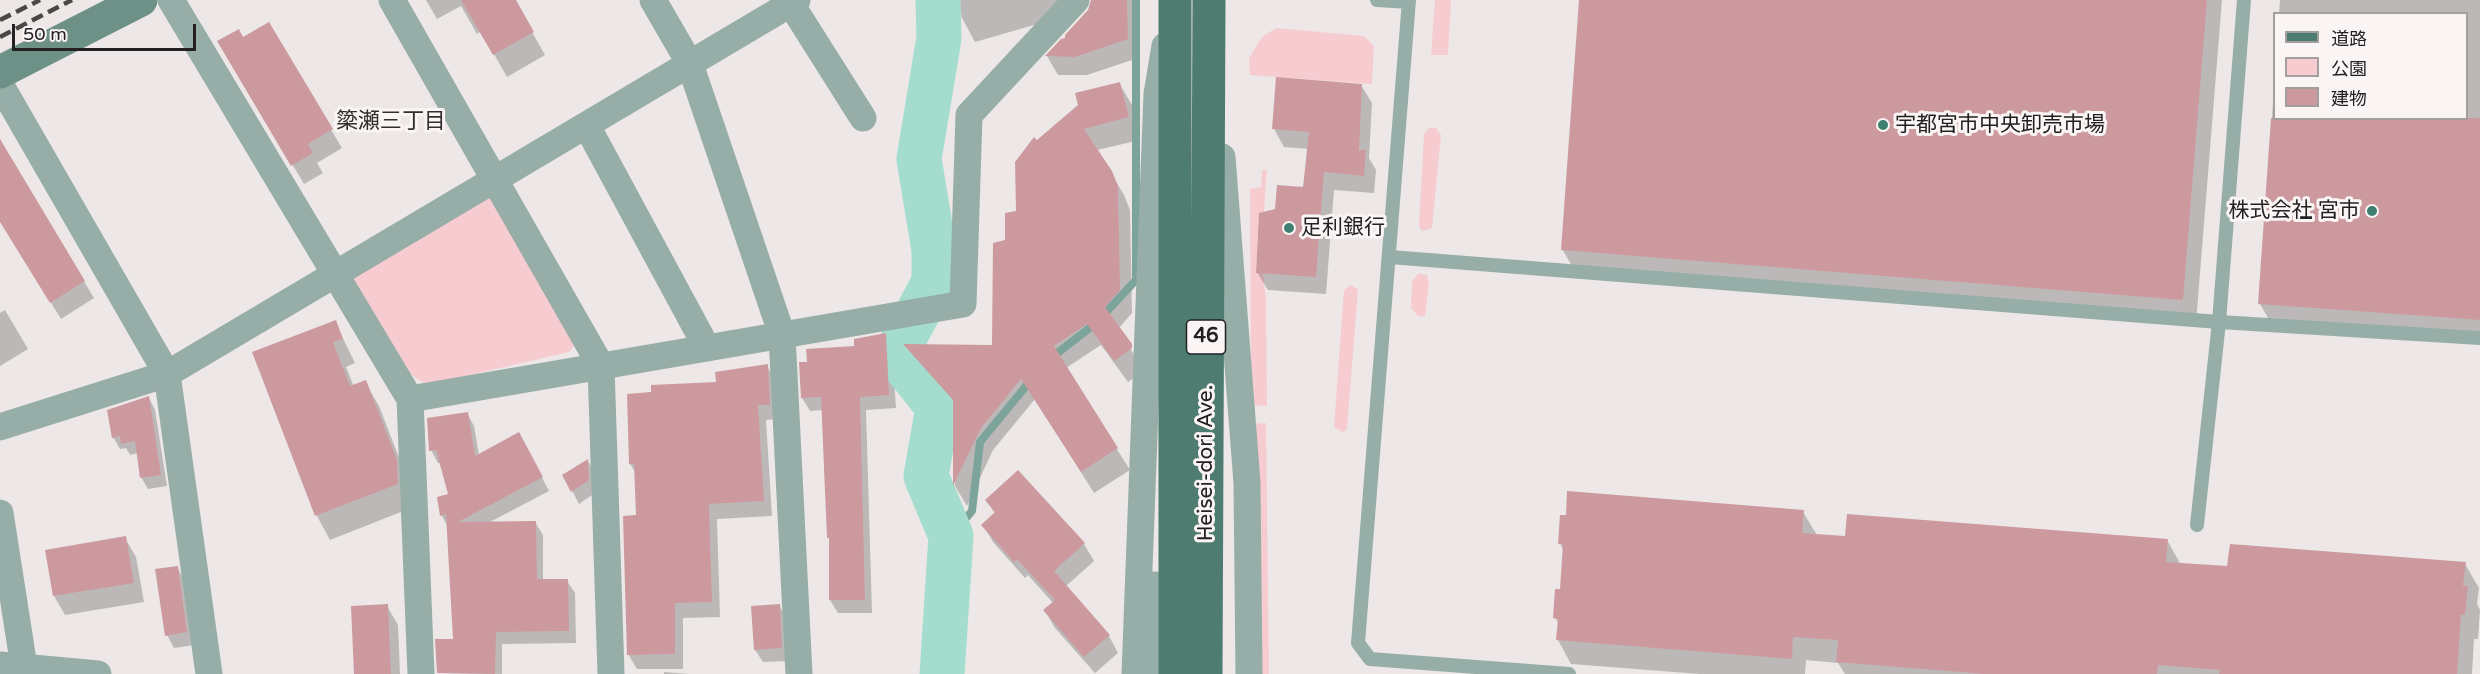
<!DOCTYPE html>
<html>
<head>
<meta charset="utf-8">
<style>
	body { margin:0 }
	#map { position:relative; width:2480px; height:674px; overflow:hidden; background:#ede7e7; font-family:"Varela Round","Noto Sans JP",sans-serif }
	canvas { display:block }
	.legend { position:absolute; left:2273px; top:12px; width:195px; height:108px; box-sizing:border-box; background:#fbf4f4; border:2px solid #a49f9f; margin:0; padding:8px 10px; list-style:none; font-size:18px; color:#222020 }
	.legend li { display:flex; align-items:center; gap:12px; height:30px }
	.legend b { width:30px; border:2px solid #a49f9f }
	.scale { position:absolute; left:12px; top:24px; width:184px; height:27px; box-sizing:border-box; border:3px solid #222020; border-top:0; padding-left:8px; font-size:18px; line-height:21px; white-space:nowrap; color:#222020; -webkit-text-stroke:4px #fbf4f4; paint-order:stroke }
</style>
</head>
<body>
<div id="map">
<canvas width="2480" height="674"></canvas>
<ul class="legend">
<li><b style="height:8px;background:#4f7c71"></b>道路</li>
<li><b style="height:16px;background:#f7ccd0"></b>公園</li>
<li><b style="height:16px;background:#cc999e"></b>建物</li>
</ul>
<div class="scale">50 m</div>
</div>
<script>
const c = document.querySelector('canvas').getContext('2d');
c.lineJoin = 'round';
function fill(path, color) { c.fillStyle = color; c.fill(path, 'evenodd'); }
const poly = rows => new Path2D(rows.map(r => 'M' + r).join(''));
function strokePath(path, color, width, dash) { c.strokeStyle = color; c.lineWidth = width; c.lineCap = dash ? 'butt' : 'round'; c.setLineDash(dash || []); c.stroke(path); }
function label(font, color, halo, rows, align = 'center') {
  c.font = font + ' "Varela Round","Noto Sans JP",sans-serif'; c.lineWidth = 6; c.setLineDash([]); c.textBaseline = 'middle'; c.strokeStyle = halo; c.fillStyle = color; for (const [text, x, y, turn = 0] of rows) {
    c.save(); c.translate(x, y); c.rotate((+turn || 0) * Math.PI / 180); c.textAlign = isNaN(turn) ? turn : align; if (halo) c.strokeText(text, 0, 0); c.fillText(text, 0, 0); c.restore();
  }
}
fill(poly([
	[1435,0,1451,0,1448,55,1431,55],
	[1276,28,1364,36,1374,46,1372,84,1250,75,1249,58,1262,37],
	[1429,128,1436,128,1441,135,1432,228,1422,231,1419,226,1424,134],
	[1267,169,1264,212,1259,213,1256,272,1263,273,1266,301,1267,406,1253,405,1251,392,1250,189,1261,187,1262,170],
	[484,193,498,197,578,341,569,352,427,385,409,373,352,280,360,265],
	[1419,273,1427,275,1429,285,1425,316,1418,316,1411,308,1412,281],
	[1351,285,1358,290,1347,429,1343,432,1334,427,1344,290],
	[1266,423,1269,674,1261,674,1260,483,1254,424]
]), '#f7ccd0');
fill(poly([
	[426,0,514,0,545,55,507,77,481,31,477,34,461,6,437,19],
	[957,0,1075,0,1079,12,975,42,962,18],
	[1097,0,1136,0,1138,58,1087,75,1058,75,1047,56,1062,40,1067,40],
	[1580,0,2222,0,2196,323,1576,273,1562,249],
	[2280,0,2480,0,2480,342,2274,328,2260,304,2274,87,2274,118,2466,118,2466,14,2279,14],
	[268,24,342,148,317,163,323,173,304,184,219,41,243,39],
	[1119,83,1132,105,1140,140,1097,150,1124,195,1130,210,1132,313,1119,328,1143,371,1128,382,1101,345,1066,368,1130,470,1094,493,1035,399,993,450,967,506,955,486,954,408,917,367,906,346,993,347,1007,242,1037,142],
	[1361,85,1372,103,1369,158,1376,170,1374,193,1334,190,1326,294,1268,290,1257,272,1276,210,1305,189,1309,149,1284,147,1274,129],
	[0,142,94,298,61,319,0,220],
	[5,310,28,349,0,366,0,313],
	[335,322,355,363,346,367,354,387,365,382,379,406,410,486,411,508,330,540,317,516,253,353],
	[885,335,892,348,896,408,866,410,872,613,838,613,830,600,831,541,823,410,810,411,802,398,801,364,856,348],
	[767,366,776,381,778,419,766,420,772,516,717,519,720,617,683,618,683,669,637,669,628,654,638,516,636,473,630,464,718,383],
	[149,398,155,410,167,486,148,489,141,477,138,453,130,455,126,448,120,449,113,437],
	[467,413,474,426,479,455,526,447,549,491,488,523,535,522,543,535,543,581,567,581,575,593,576,643,502,644,502,674,438,673,455,640,448,527,442,516,439,498,450,495,441,463,438,463,431,450],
	[588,461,595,473,595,493,579,504,564,475],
	[987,501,1084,544,1094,561,1065,587,1109,636,1118,653,1095,673,1055,628,1045,611,1053,603,1028,575,1025,578,993,542,983,525,995,514],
	[1803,512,1817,535,1847,538,2167,540,2181,565,2228,568,2465,564,2479,588,2477,604,2480,610,2478,639,2474,639,2472,674,1845,674,1838,663,1806,660,1805,674,1700,674,1571,664,1558,640,1559,625,1555,617,1561,590,1564,552,1560,543],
	[125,538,136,557,144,602,65,615,54,596,47,551],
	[177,568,185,580,194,645,174,648,167,635],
	[779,605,786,618,788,661,763,662,755,650],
	[387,606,398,625,400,674,355,674],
	[664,672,689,674,664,674]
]), '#0003');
strokePath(poly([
	[1051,358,1096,323,1136,280,1136,0],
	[951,536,972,511,980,442,1031,380]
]), '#7da49a', 8);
strokePath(poly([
	[938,0,939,38,919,159,934,250,934,282,901,344,906,367,938,407,926,476,951,536,942,674]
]), '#a4ddce', 45);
fill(poly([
	[461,0,516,0,534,32,493,55],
	[1091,0,1127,0,1128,39,1075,57,1045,56,1061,39,1065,38,1065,35,1088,10],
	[1579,0,2207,0,2183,300,1561,250],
	[269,22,333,129,308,144,313,153,291,166,217,41,239,29,243,37],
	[1276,77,1362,84,1359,150,1366,150,1364,176,1324,172,1316,277,1256,273,1259,213,1275,209,1277,185,1303,187,1309,132,1272,129],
	[1120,82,1129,117,1084,129,1112,171,1118,186,1120,290,1105,307,1132,344,1132,348,1114,361,1087,324,1054,346,1118,448,1081,472,1021,379,981,428,953,486,953,400,903,344,992,345,993,243,1005,240,1005,213,1016,211,1015,162,1034,137,1037,140,1078,105,1075,93],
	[2271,118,2480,118,2480,320,2258,304],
	[0,139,85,281,50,303,0,222],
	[336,320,343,339,333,342,350,386,366,380,397,460,398,484,315,516,252,352],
	[886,333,889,395,860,397,865,600,829,600,829,538,827,538,821,397,801,398,799,362,807,362,806,349,854,346,854,339],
	[768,364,770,405,758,405,764,501,709,504,712,602,675,603,675,654,627,655,623,516,636,515,634,464,629,464,627,394,651,392,651,385,716,382,715,372],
	[149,396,161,475,140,478,135,441,121,444,120,436,112,438,107,410],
	[468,412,475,456,519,432,543,477,458,522,536,521,537,579,568,579,569,631,496,632,495,674,437,673,435,639,453,639,446,514,440,516,437,497,448,494,436,450,429,451,427,418],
	[588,459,589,480,571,492,562,475],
	[1018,470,1085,543,1054,571,1110,635,1084,657,1043,610,1055,600,1017,559,1014,562,981,525,995,512,985,500],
	[1567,491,1804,510,1802,533,1845,536,1847,514,2168,539,2166,562,2227,566,2230,544,2466,562,2463,586,2468,586,2465,615,2461,615,2457,674,2219,674,2220,670,2158,665,2157,674,1985,674,1836,662,1838,640,1793,637,1792,659,1556,640,1558,619,1553,618,1555,589,1560,589,1563,544,1558,544,1560,515,1566,515],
	[126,536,134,583,53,596,45,550],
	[178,566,187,632,165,636,155,569],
	[388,604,391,674,354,674,351,606],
	[780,604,782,648,754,650,751,606]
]), '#cc999e');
strokePath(poly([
	[1377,0,1409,2],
	[1409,0,1358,643,1370,659,1569,674],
	[1390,257,2219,322,2480,338],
	[2197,525,2219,322,2244,0]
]), '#96aea7', 14);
strokePath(poly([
	[171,0,410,399,421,674],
	[392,0,601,366,611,674],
	[653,0,690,64,782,335,799,674],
	[791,4,863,118],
	[0,84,167,374,209,674],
	[587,126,707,348],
	[1222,157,1247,483,1249,674],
	[410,399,963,304,969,115,1076,0],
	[0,427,167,374,797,0],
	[0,513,24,667],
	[1155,585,1156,674],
	[0,665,98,674],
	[1135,674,1157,94,1165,46]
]), '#96aea7', 27);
strokePath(poly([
	[0,72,141,0]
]), '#6d9187', 33);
strokePath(poly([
	[1175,0,1175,674],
	[1206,674,1209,0]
]), '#4f7c71', 33);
strokePath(poly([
	[0,20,40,0],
	[0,37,72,0]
]), '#4a4747', 4.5, [12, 6]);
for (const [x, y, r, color] of [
	[1883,125,6,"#3d7f70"],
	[2372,211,6,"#3d7f70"],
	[1289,228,6,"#3d7f70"]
]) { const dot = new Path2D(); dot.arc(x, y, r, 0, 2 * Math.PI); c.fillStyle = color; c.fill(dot); strokePath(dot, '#fbf4f4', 2); }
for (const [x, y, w] of [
	[1206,337,39]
]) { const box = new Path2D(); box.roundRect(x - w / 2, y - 17, w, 34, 4.5); c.fillStyle = '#fbf4f4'; c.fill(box); strokePath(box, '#222020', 1.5); }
label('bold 20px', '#222020', null, [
	["46",1206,337]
]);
label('21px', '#222020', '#fbf4f4', [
	["宇都宮市中央卸売市場",1895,125],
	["株式会社 宮市",2360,211,"right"],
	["足利銀行",1301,228]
], 'left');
label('21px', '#222020', '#fbf4f4', [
	["Heisei-dori Ave.",1206,463,-90]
]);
label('22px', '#342f2f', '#fbf4f4', [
	["簗瀬三丁目",391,122]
]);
</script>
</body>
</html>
